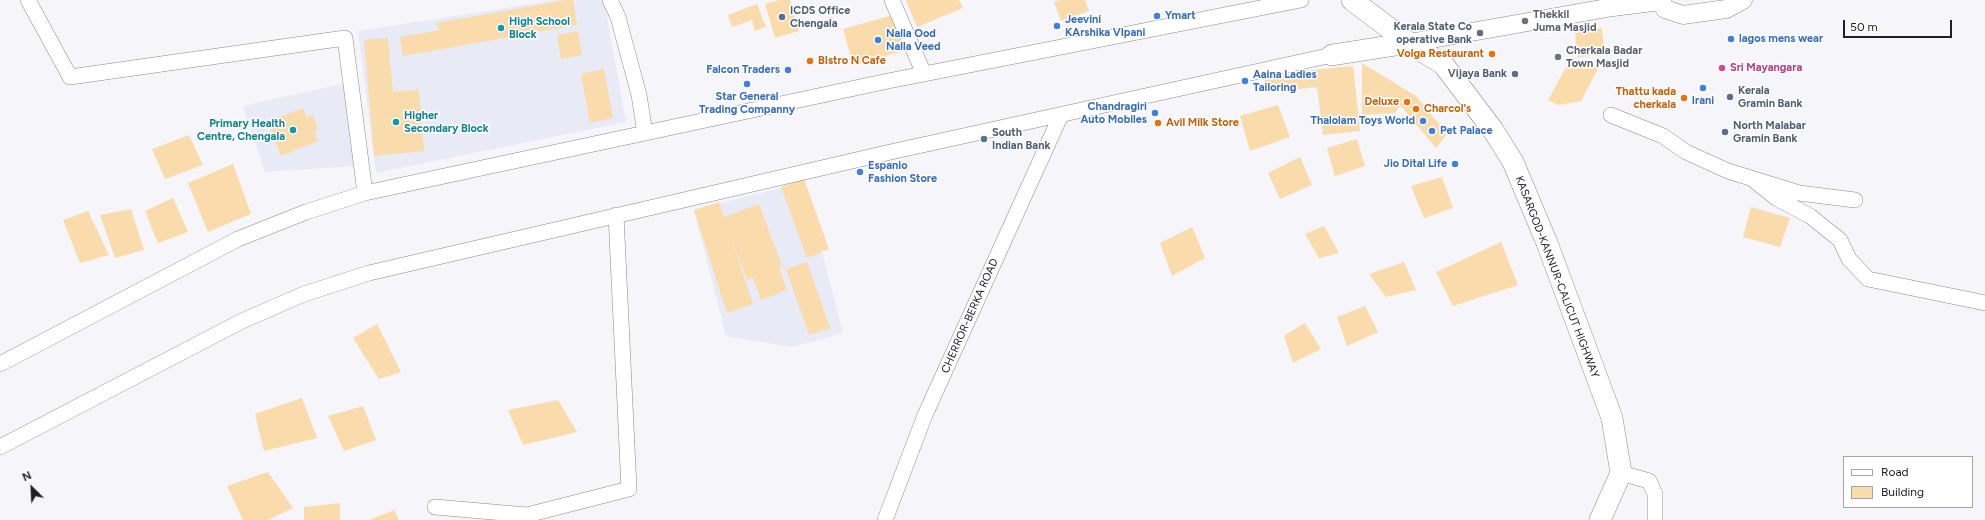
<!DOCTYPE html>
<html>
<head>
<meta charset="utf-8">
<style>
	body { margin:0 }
	#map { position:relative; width:1985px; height:520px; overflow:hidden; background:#f5f5fa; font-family:Figtree,sans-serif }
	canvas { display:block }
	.legend { position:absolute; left:1843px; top:456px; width:130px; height:52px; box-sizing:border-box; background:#fff; border:1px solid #a6a6a7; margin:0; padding:5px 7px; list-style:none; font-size:12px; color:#202022 }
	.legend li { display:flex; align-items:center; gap:8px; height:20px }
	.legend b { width:20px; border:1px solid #a6a6a7 }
	.north { position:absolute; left:12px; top:468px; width:40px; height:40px; -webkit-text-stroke:3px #fff; paint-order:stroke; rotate:336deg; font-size:11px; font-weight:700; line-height:16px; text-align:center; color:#202022 }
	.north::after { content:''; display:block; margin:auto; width:14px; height:18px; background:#202022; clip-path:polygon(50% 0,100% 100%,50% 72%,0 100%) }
	.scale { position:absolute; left:1843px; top:20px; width:109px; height:18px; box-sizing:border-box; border:2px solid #202022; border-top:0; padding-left:5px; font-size:12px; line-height:14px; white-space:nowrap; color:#202022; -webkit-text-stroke:3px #fff; paint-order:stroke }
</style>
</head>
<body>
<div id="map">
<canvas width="1985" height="520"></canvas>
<ul class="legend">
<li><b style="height:5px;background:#fff"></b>Road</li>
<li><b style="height:11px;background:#fadbac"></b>Building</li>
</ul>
<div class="north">N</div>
<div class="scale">50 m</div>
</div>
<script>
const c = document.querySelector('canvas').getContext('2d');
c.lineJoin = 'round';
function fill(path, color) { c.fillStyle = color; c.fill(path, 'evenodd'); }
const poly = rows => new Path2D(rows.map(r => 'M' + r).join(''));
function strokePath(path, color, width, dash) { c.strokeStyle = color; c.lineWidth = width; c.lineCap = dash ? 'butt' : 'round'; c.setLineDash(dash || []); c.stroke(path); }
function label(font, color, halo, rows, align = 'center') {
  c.font = font + ' Figtree,sans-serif'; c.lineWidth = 3; c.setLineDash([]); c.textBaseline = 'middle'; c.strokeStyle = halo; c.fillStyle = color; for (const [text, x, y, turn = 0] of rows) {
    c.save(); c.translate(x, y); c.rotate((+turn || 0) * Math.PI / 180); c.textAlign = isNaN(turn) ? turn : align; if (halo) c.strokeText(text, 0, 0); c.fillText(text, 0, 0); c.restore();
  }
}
fill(poly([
	[557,0,604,0,626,122,376,173,358,31],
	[346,83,355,166,265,172,243,106],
	[804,182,843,333,792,347,726,336,694,210]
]), '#e8eaf6');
fill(poly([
	[566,0,573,0,577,25,403,56,400,37,440,30,436,23],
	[779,0,790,0,799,31,775,38,765,4],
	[906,0,959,0,963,8,917,27],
	[1060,0,1085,0,1089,11,1061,21,1054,2],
	[757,4,766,27,755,31,752,20,732,27,728,15],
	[893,15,903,51,853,65,843,29],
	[1602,28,1605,55,1577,57,1575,30],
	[578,31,582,55,561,59,557,35],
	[388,38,393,92,419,90,424,151,374,156,364,40],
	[1571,58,1599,67,1581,101,1558,105,1548,100],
	[1362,63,1416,96,1447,134,1436,148,1400,105,1395,113,1362,115],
	[1353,66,1360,131,1323,135,1317,87,1265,93,1264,75],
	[604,69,613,118,590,123,581,74],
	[1278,105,1290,137,1250,151,1240,116],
	[303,108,307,118,313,115,318,128,314,132,318,141,281,156,270,128,275,126,272,120],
	[189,135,203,165,165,179,152,149],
	[1357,139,1365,166,1335,176,1327,148],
	[1300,157,1312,185,1280,199,1268,173],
	[233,164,251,214,208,232,188,183],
	[1442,177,1453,208,1424,218,1411,186],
	[804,179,829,249,807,258,781,187],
	[173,198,188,232,158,243,145,211],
	[719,202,724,217,759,204,782,266,779,267,787,290,761,300,753,278,747,280,729,232,753,304,727,313,694,210],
	[1751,207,1790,218,1780,247,1743,237],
	[131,209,144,250,115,258,100,215],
	[88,211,109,255,80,263,63,220],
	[1324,226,1339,253,1319,258,1305,234],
	[1192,227,1205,258,1172,276,1160,243],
	[1501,242,1518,285,1453,306,1436,272],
	[807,262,830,328,809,335,786,269],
	[1404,262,1416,290,1386,297,1369,274],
	[1365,306,1378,332,1347,346,1337,317],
	[1305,323,1321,349,1293,363,1284,336],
	[377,324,401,372,379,379,353,338],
	[302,398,317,438,264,451,255,414],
	[558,400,577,432,523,445,508,410],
	[363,406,376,440,344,451,328,416],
	[268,472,293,508,268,520,243,520,227,486],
	[340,503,340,520,304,520,304,507],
	[394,510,399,520,369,520]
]), '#fadbac');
const minor = poly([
	[28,0,70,77,345,38,365,193],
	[610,0,618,17,639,95,645,133],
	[892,0,924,74],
	[1611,115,1663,136,1686,152,1728,171,1799,193,1855,200],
	[1751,178,1776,198,1810,216,1840,240,1849,259,1868,279,1985,303],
	[0,364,238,239,306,212,365,193,888,81,1301,0],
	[0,447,242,321,304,294,369,273,895,151,1332,55],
	[1621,473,1649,481,1655,494,1655,520],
	[435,507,527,515,629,489,616,215],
	[885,520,925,415,1061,115]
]);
const major = poly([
	[1661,0,1665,9,1683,15,1726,9,1743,0],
	[1409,43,1613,7,1661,1]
]);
const highway = poly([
	[1352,0,1409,43,1443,64,1493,130,1513,162,1547,243,1612,418,1621,473,1600,520],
	[1332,55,1409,43]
]);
strokePath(minor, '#898a8e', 16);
strokePath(major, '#898a8e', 19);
strokePath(highway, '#898a8e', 22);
strokePath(minor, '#fff', 15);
strokePath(major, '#fff', 18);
strokePath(highway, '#fff', 21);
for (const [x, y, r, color] of [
	[1157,16,4,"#3f7fe0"],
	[782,17,4,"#5c6f8a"],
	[1525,21,4,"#6b7280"],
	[1057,26,4,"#3f7fe0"],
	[501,28,4,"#0f9aa8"],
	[1480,33,4,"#5c6f8a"],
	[1731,39,4,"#3f7fe0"],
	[878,40,4,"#3f7fe0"],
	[1492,54,4,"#e8710a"],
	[1558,57,4,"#6b7280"],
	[810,61,4,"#e8710a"],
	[1722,68,4,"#d1479c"],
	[788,70,4,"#3f7fe0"],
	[1515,74,4,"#5c6f8a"],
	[1245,81,4,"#3f7fe0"],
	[747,84,4,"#3f7fe0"],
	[1703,88,4,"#3f7fe0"],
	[1730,97,4,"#5c6f8a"],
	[1684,98,4,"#e8710a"],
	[1407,102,4,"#e8710a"],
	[1416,109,4,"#e8710a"],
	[1155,113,4,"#3f7fe0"],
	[1423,121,4,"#3f7fe0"],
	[396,122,4,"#0f9aa8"],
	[1158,123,4,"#e8710a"],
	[293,130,4,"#0f9aa8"],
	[1432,131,4,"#3f7fe0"],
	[1725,132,4,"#5c6f8a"],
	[984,139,4,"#5c6f8a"],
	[1455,164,4,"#3f7fe0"],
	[860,172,4,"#3f7fe0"]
]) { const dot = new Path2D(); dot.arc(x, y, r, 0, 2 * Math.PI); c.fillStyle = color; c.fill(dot); strokePath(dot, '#fff', 1.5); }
label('bold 11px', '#4e5e75', '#fff', [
	["ICDS Office",790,11],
	["Chengala",790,24],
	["Kerala State Co",1472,27,"right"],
	["operative Bank",1472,40,"right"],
	["Vijaya Bank",1507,74,"right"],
	["Kerala",1738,91],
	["Gramin Bank",1738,104],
	["North Malabar",1733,126],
	["Gramin Bank",1733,139],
	["South",992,133],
	["Indian Bank",992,146]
], 'left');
label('bold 11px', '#5b616d', '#fff', [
	["Thekkil",1533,15],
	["Juma Masjid",1533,28],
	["Cherkala Badar",1566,51],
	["Town Masjid",1566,64]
], 'left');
label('bold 11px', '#366cbe', '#fff', [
	["Ymart",1165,16],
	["Jeevini",1065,20],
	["KArshika VIpani",1065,33],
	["Nalla Ood",886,34],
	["Nalla Veed",886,47],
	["lagos mens wear",1739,39],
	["Falcon Traders",780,70,"right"],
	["Aaina Ladies",1253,75],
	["Tailoring",1253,88],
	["Star General",747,97,"center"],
	["Trading Companny",747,110,"center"],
	["Irani",1703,101,"center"],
	["Chandragiri",1147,107,"right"],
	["Auto Mobiles",1147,120,"right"],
	["Thalolam Toys World",1415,121,"right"],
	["Pet Palace",1440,131],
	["Jio Dital Life",1447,164,"right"],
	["Espanio",868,166],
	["Fashion Store",868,179]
], 'left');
label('bold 11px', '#0d838f', '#fff', [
	["High School",509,22],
	["Block",509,35],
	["Higher",404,116],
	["Secondary Block",404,129],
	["Primary Health",285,124,"right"],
	["Centre, Chengala",285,137,"right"]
], 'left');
label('bold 11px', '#c56008', '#fff', [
	["Volga Restaurant",1484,54],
	["BIstro N Cafe",818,61,"left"],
	["Thattu kada",1676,92],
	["cherkala",1676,105],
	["Deluxe",1399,102],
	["Charcol's",1424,109,"left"],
	["Avil Milk Store",1166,123,"left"]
], 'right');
label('bold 11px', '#b23c85', '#fff', [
	["Sri Mayangara",1730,68]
], 'left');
label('11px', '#202022', '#fff', [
	["KASARGOD-KANNUR-CALICUT HIGHWAY",1557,277,69],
	["CHERROR-BERKA ROAD",970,316,-66]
]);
</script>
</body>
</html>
